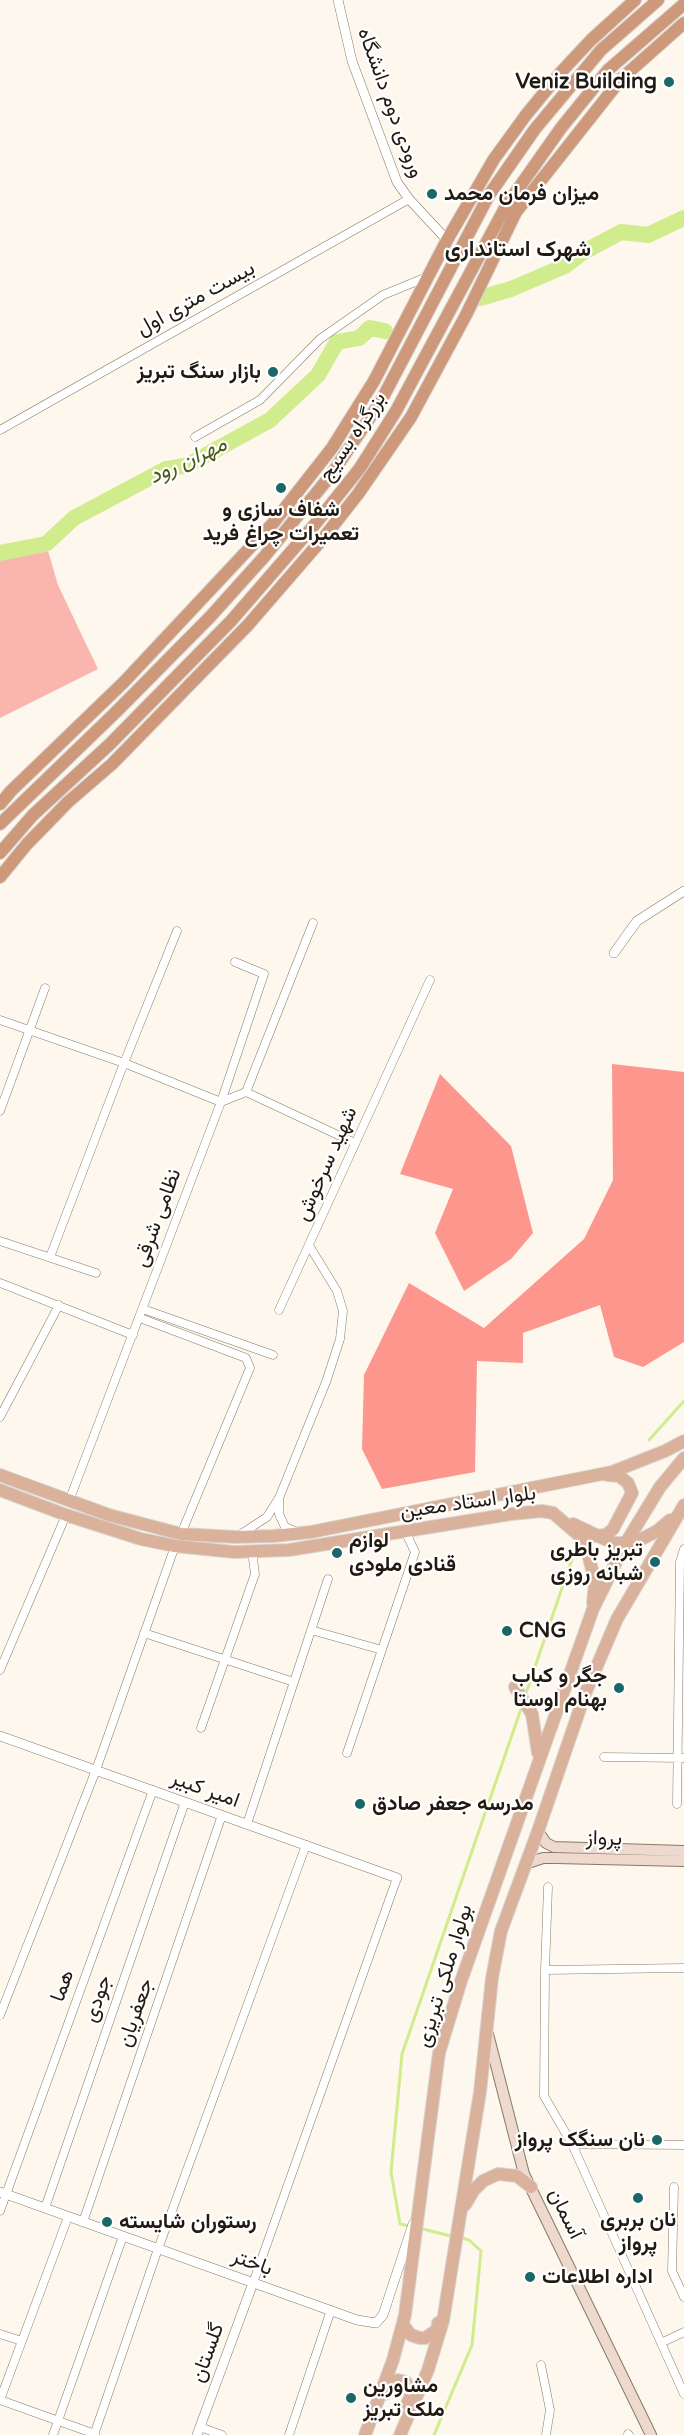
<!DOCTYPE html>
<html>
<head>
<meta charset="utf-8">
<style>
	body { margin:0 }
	canvas { display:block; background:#fef7ee }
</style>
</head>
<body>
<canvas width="684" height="2435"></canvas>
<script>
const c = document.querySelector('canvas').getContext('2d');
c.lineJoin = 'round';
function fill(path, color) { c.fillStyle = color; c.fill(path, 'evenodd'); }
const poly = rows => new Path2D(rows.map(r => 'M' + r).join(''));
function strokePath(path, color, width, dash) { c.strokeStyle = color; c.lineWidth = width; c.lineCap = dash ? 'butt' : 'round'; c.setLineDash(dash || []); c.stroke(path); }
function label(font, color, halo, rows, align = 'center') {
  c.font = font + ' "Varela Round",Vazirmatn,sans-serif'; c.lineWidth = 4.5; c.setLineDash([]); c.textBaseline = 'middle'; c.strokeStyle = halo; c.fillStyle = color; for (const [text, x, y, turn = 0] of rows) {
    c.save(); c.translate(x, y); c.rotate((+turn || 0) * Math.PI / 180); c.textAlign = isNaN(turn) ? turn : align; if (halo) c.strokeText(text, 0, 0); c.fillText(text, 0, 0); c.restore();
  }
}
fill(poly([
	[46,544,58,585,98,669,0,718,0,556]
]), '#fab6ae');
fill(poly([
	[612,1064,684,1072,684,1342,643,1367,614,1357,600,1305,523,1333,523,1363,477,1361,475,1472,382,1489,362,1449,364,1375,409,1283,484,1328,584,1239,613,1180],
	[440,1074,511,1146,533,1233,511,1259,464,1291,435,1233,453,1189,400,1174]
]), '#fd978d');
strokePath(poly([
	[649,1440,684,1401],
	[525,1696,574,1553],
	[409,2226,400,2224,391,2172,402,2054,522,1706],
	[419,2228,451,2236],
	[434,2435,472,2345,481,2251,469,2240,462,2238]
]), '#d0ec8d', 3);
strokePath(poly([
	[480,298,511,289,565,266,582,253,621,232,648,235,684,218],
	[0,553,46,544,74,518,166,469,188,465,270,420,318,375,337,342,359,338,370,328,385,331]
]), '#d0ec8d', 16);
const minor = poly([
	[0,430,409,199],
	[195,437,260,400,320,339,383,295,427,277],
	[0,1020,124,1063,221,1102,246,1092,355,1143],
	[246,1092,313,923],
	[0,1111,45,988],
	[0,1241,96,1273],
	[50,1257,124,1063,177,931],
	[0,1283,133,1335],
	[143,1309,273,1355],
	[279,1310,430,980],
	[140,1318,246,1358,250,1368,181,1534],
	[0,1417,59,1305],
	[279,1498,326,1382,340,1339,343,1311,337,1291,310,1247],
	[69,1501,221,1102,264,974,235,962],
	[241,1534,267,1517,279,1498,279,1514,285,1527,295,1531],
	[311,1630,382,1650],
	[144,1633,294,1682],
	[0,1670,66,1515],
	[201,1728,255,1574,252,1552],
	[347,1753,415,1552,405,1531],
	[604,1757,684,1758],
	[677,1804,680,1562,684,1549],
	[247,1824,328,1579],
	[548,1887,545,1970,544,2096,572,2144,684,2394],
	[545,1970,684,1968],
	[0,2015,96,1770,175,1546],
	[572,2144,684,2145],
	[674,2187,672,2271,684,2297],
	[45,2208,185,1802],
	[0,2211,153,1790],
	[83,2222,222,1815],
	[253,2283,397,1878],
	[0,2334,22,2341],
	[661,2343,684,2332],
	[541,2365,550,2410,546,2435],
	[0,2400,68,2217],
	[0,2400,95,2434],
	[200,2427,222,2435],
	[628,2434,629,2435],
	[53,2435,123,2236],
	[94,2435,158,2249,306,1845],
	[289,2435,331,2310]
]);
const tertiary = poly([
	[338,0,352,61,397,182,409,199,447,240],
	[614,953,637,921,684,891],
	[0,1736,397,1878],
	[0,2192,357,2320,376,2323,383,2315,413,2224],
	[197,2435,253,2283]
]);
const secondary = poly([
	[538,1831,546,1843,554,1847,684,1851],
	[525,1864,543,1858,556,1858,684,1861],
	[488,2034,524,2174,651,2435]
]);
const primary = poly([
	[0,1475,109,1515,181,1534,235,1537,274,1536,311,1532,612,1472,665,1451,684,1441],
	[0,1490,66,1515,141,1539,175,1546,234,1552,289,1550,511,1514,542,1511,553,1513,582,1538,587,1549,595,1582,593,1603],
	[573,1524,613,1543,634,1543,657,1531,670,1520],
	[595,1536,606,1535,613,1529,632,1493,628,1483,619,1476,607,1475],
	[515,1687,532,1714,538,1753],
	[465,2205,474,2190,483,2181,498,2174,517,2176,531,2187],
	[403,2325,411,2335,420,2338,425,2338,437,2330,438,2323],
	[385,2394,390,2383,398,2380,406,2382,412,2393,407,2404],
	[365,2435,393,2360,405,2315,439,2053,461,1981,593,1609,624,1546,660,1487,684,1458],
	[400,2435,428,2370,443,2321,480,2092,492,1978,501,1931,538,1831,585,1694,617,1619,684,1505]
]);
const trunk = poly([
	[0,804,11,791,124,682,274,522,332,448,374,381,447,240,494,159,526,115,562,71,591,40,635,0],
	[0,824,115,713,210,617,264,557,331,475,381,401,489,195,535,129,601,50,658,0],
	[0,853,33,815,110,744,231,621,316,523,360,468,396,411,506,206,561,128,608,70,684,4],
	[0,877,27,844,68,802,112,764,248,625,325,536,358,494,411,417,466,315,516,212,621,79,684,23]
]);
strokePath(minor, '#897965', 9);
strokePath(tertiary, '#897965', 10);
strokePath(secondary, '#897965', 12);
strokePath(primary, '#d7d6d4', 14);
strokePath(trunk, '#d7d6d4', 14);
strokePath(minor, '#fff', 8);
strokePath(tertiary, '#fff', 9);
strokePath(secondary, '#edd9cd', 10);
strokePath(primary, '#dab29b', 12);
strokePath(trunk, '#ce987a', 12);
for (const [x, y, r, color] of [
	[669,82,6,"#1a6767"],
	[432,194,6,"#1a6767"],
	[273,372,6,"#1a6767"],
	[281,488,6,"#1a6767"],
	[337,1553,6,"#1a6767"],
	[655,1562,6,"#1a6767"],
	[507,1631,6,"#1a6767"],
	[619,1688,6,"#1a6767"],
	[360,1804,6,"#1a6767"],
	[657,2140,6,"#1a6767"],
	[638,2198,6,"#1a6767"],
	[107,2222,6,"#1a6767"],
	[530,2277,6,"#1a6767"],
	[351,2398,6,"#1a6767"]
]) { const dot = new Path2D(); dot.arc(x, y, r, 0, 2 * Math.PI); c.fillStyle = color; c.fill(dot); strokePath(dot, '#fff', 2); }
label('bold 21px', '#201a11', '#fff', [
	["Veniz Building",657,82,"right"],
	["میزان فرمان محمد",444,194],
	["بازار سنگ تبریز",261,372,"right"],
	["شفاف سازی و",281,510,"center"],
	["تعمیرات چراغ فرید",281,534,"center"],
	["لوازم",349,1541],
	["قنادی ملودی",349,1565],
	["تبریز باطری",643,1550,"right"],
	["شبانه روزی",643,1574,"right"],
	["CNG",519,1631],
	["جگر و کباب",607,1676,"right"],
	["بهنام اوستا",607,1700,"right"],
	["مدرسه جعفر صادق",372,1804],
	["نان سنگک پرواز",645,2140,"right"],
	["نان بربری",638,2220,"center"],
	["پرواز",638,2244,"center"],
	["رستوران شایسته",119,2222],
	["اداره اطلاعات",542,2277],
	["مشاورین",363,2386],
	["ملک تبریز",363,2410]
], 'left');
label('21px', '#201a11', '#fff', [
	["ورودی دوم دانشگاه",390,103,70],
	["بیست متری اول",196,299,-29],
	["بزرگراه بسیج",353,437,-56],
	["شهید سرخوش",327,1164,-66],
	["نظامی شرقی",158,1218,-70],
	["بلوار استاد معین",468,1503,-8],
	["امیر کبیر",205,1790,20],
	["پرواز",604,1839,1],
	["بولوار ملکی تبریزی",445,1976,-73],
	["هما",63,1986,-70],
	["جودی",98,1999,-71],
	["جعفریان",136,2013,-71],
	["آسمان",565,2214,64],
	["باختر",252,2263,20],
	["گلستان",208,2353,-70]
]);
label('bold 22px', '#201a11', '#fff', [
	["شهرک استانداری",518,250]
]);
label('italic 22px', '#4b5c1a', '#fff', [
	["مهران رود",188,461,-25]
]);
</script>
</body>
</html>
